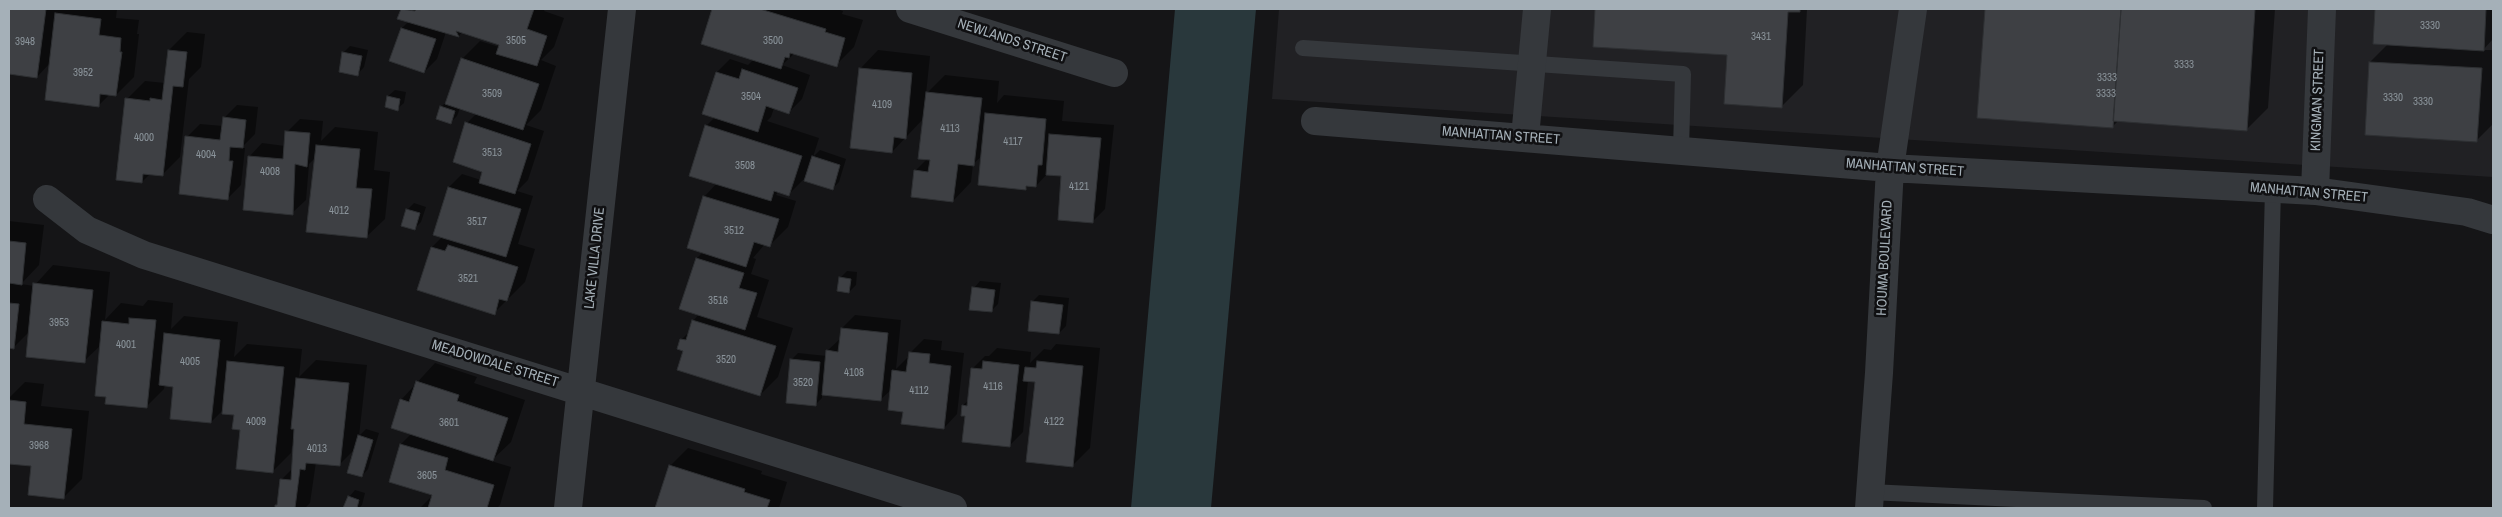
<!DOCTYPE html>
<html>
<head>
<meta charset="utf-8">
<style>
	body { margin:0 }
	#map { position:relative; width:2502px; height:517px; overflow:hidden; background:#151517; font-family:"Archivo Narrow",sans-serif }
	canvas { display:block }
	.frame { position:absolute; inset:0; border:10px solid #a5b0b8; pointer-events:none }
</style>
</head>
<body>
<div id="map">
<canvas width="2502" height="517"></canvas>
<div class="frame"></div>
</div>
<script>
const c = document.querySelector('canvas').getContext('2d');
c.lineJoin = 'round';
function fill(path, color) { c.fillStyle = color; c.fill(path, 'evenodd'); }
const poly = rows => new Path2D(rows.map(r => 'M' + r).join(''));
function strokePath(path, color, width, dash) { c.strokeStyle = color; c.lineWidth = width; c.lineCap = dash ? 'butt' : 'round'; c.setLineDash(dash || []); c.stroke(path); }
function label(font, color, halo, rows, align = 'center') {
  c.font = font + ' "Archivo Narrow",sans-serif'; c.lineWidth = 5; c.setLineDash([]); c.textBaseline = 'middle'; c.strokeStyle = halo; c.fillStyle = color; for (const [text, x, y, turn = 0] of rows) {
    c.save(); c.translate(x, y); c.rotate((+turn || 0) * Math.PI / 180); c.textAlign = isNaN(turn) ? turn : align; if (halo) c.strokeText(text, 0, 0); c.fillText(text, 0, 0); c.restore();
  }
}
fill(poly([
	[1279,9,2493,9,2493,177,1272,99]
]), '#212124');
fill(poly([
	[1175,9,1256,9,1211,508,1131,508]
]), '#29383c');
fill(poly([
	[10,9,117,9,116,18,139,20,137,34,139,34,134,77,116,95,110,94,99,105,50,63,37,77,9,73],
	[402,9,545,9,544,11,564,18,554,47,541,60,556,66,541,110,526,125,544,131,528,180,517,191,533,196,518,244,535,249,525,282,494,313,432,247,443,236,449,187,462,174,481,180,484,171,467,123,477,113,460,108,457,116,451,122,441,107,448,100,462,59,480,41,499,47,500,44,462,32,459,36,446,32,437,59,424,72,391,60,402,28,409,21,399,18],
	[713,9,837,9,843,11,842,14,863,20,854,47,836,65,795,53,782,65,810,75,802,99,789,112,774,108,771,117,767,121,819,138,813,157,820,150,846,159,839,182,832,189,807,176,789,194,779,191,776,195,796,201,788,227,770,245,765,244,753,258,756,259,751,274,769,280,757,317,793,328,778,377,760,395,685,350,681,340,690,331,693,321,699,314,681,308,697,258,703,252,704,197,717,183,706,126,715,117,717,72,730,59,748,65,754,59,703,43],
	[1597,9,1807,9,1803,85,1781,107,1728,54,1594,45],
	[1986,9,2275,9,2268,108,2246,130,2118,121,2112,127,1979,117],
	[2376,9,2493,9,2493,39,2483,50,2493,50,2493,124,2477,140,2370,62,2389,43,2374,42],
	[187,32,205,34,201,67,189,79,180,157,162,175,150,174,142,182,127,99,145,81,165,83,169,50],
	[350,46,368,50,364,67,358,74,343,53],
	[878,50,930,56,926,94,945,75,999,81,997,103,1004,95,1064,101,1062,121,1114,125,1105,209,1092,222,1062,175,1047,174,1036,186,1029,185,1025,189,982,156,973,164,971,182,953,201,915,171,927,159,924,118,892,152,860,69],
	[395,90,406,92,404,103,397,109,388,96],
	[237,105,258,107,255,134,241,148,245,148,241,185,228,198,187,137,200,124,223,126,224,118],
	[300,119,323,121,321,141,335,127,378,132,374,170,390,172,385,219,366,237,316,157,309,164,306,200,292,213,249,157,262,143,285,146,287,132],
	[414,203,426,207,421,222,414,229,407,210],
	[9,221,44,225,39,265,21,284,34,286,53,265,110,272,105,320,121,303,143,306,148,300,173,303,171,329,184,316,238,322,234,357,247,344,302,349,299,377,316,360,367,365,359,436,366,429,379,433,368,469,362,476,355,449,339,465,316,462,310,503,305,508,277,508,282,479,293,468,294,446,292,446,291,453,273,471,242,429,235,414,224,409,211,422,175,386,165,384,164,389,146,407,107,396,101,345,84,361,30,331,13,348,9,347],
	[847,271,857,272,856,285,849,292,840,278],
	[980,281,1001,283,998,304,991,311,974,288],
	[1039,295,1069,298,1066,326,1059,333,1033,301],
	[855,315,901,320,896,369,907,358,910,358,911,352,924,339,942,341,941,350,964,353,957,414,944,428,904,411,892,389,880,400,822,393,822,398,815,405,791,360,798,353,827,356,827,351,841,338,842,328],
	[1056,344,1100,348,1090,448,1072,466,1036,381,1028,380,1023,432,1010,445,966,415,963,405,969,400,972,369,985,356,989,356,997,348,1031,352,1030,363,1044,349,1051,350],
	[435,363,477,377,474,383,525,400,511,442,491,461,511,467,500,505,497,508,420,508,434,494,390,481,401,444,412,433,401,400],
	[463,450,478,455,477,457,462,452],
	[25,382,44,384,41,406,89,411,82,479,64,497,32,465,9,462,9,398],
	[688,448,762,471,761,474,787,482,779,508,657,508,670,466],
	[355,490,365,493,362,505,359,508,345,508,349,497]
]), '#0007');
const building = poly([
	[9,9,46,9,37,78,9,74,9,9],
	[401,9,415,11,416,9,534,9,527,29,547,36,537,66,496,54,499,45,456,31,459,37,397,19,401,9],
	[712,9,760,9,826,29,825,32,845,38,837,67,790,53,789,58,785,57,781,69,701,44,712,9],
	[1595,9,1800,9,1800,12,1788,12,1782,108,1724,104,1727,55,1593,47,1595,9],
	[1985,9,2121,9,2113,128,1977,118,1985,9],
	[2121,9,2255,9,2247,131,2113,121,2121,9],
	[2375,9,2486,9,2484,51,2373,44,2375,9],
	[55,13,101,19,99,35,121,38,120,52,122,52,116,96,100,94,99,107,45,100,55,13],
	[401,28,436,39,424,73,389,61,401,28],
	[168,50,187,52,183,87,173,86,163,176,143,174,142,183,116,180,125,98,150,101,150,98,162,100,168,50],
	[342,52,362,56,358,76,339,72,342,52],
	[461,58,539,84,523,130,445,104,461,58],
	[2369,62,2482,68,2477,142,2365,135,2369,62],
	[859,68,912,73,906,139,894,137,892,153,850,148,859,68],
	[742,69,798,88,789,114,766,106,758,132,702,114,716,72,739,79,742,69],
	[926,92,982,98,974,166,958,164,953,202,911,197,914,170,928,172,930,160,918,159,926,92],
	[387,96,400,99,398,111,385,107,387,96],
	[440,106,455,111,451,124,436,119,440,106],
	[985,113,1046,119,1042,165,1038,165,1036,187,1026,186,1026,190,978,185,985,113],
	[223,117,246,120,243,148,230,147,229,161,233,161,228,200,179,194,185,136,220,140,223,117],
	[465,122,531,144,515,194,479,183,482,172,453,162,465,122],
	[705,125,802,156,789,196,774,191,771,201,689,176,705,125],
	[285,131,310,133,307,167,295,164,293,215,243,210,248,156,283,159,285,131],
	[1049,134,1101,138,1093,223,1058,220,1061,176,1046,175,1049,134],
	[316,145,360,149,356,188,372,189,367,238,306,232,316,145],
	[812,156,840,165,833,190,804,181,812,156],
	[448,187,521,209,506,257,433,235,448,187],
	[703,196,779,219,770,247,754,242,746,267,687,248,703,196],
	[406,209,420,213,415,230,401,226,406,209],
	[9,241,26,243,22,285,9,283,9,241],
	[448,245,518,267,507,301,499,299,495,315,417,290,431,247,445,251,448,245],
	[696,258,744,273,739,288,757,293,745,330,679,309,696,258],
	[839,277,851,279,849,293,837,291,839,277],
	[33,283,93,290,85,363,26,357,33,283],
	[972,287,995,290,992,312,969,310,972,287],
	[1031,301,1063,305,1059,334,1028,331,1031,301],
	[9,303,19,304,14,349,9,348,9,303],
	[129,318,156,320,147,408,105,404,106,397,95,396,102,321,129,324,129,318],
	[692,320,776,346,760,396,677,370,683,351,677,349,680,339,686,340,692,320],
	[841,328,888,333,881,401,822,395,826,350,838,352,841,328],
	[164,333,220,340,211,423,170,419,173,387,159,385,164,333],
	[909,352,930,354,929,363,951,366,944,429,901,424,903,412,888,410,892,370,906,372,909,352],
	[790,359,820,362,816,406,786,403,790,359],
	[227,361,284,367,273,473,236,469,240,430,232,429,234,415,222,414,227,361],
	[983,361,1019,365,1010,447,962,442,965,416,961,416,962,405,967,406,971,368,982,369,983,361],
	[1037,361,1083,366,1073,467,1026,462,1035,382,1023,381,1025,367,1036,368,1037,361],
	[296,378,349,383,340,466,306,463,305,470,300,469,295,508,275,508,275,505,277,505,280,479,291,480,294,429,291,429,296,378],
	[416,381,459,395,457,401,508,418,493,461,391,428,400,399,409,402,416,381],
	[9,400,26,402,24,424,72,429,64,499,28,495,31,466,9,464,9,400],
	[358,435,373,440,362,477,347,473,358,435],
	[400,444,448,458,445,470,494,485,487,508,428,508,432,495,389,482,400,444],
	[669,465,745,489,744,492,770,500,767,508,655,508,669,465],
	[348,496,359,500,357,508,343,508,348,496]
]);
fill(building, '#3e4044');
strokePath(building, '#2e3033', 1);
strokePath(poly([
	[1303,48,1683,74,1681,150],
	[1870,492,2204,508],
	[2265,508,2273,189]
]), '#35383c', 16);
strokePath(poly([
	[910,9,1114,73],
	[1315,121,1890,168,2315,191,2467,212,2493,220],
	[1525,137,1537,9],
	[2315,191,2322,9],
	[47,199,87,230,144,255,953,508],
	[568,508,622,9],
	[1869,508,1879,373,1890,168,1913,9]
]), '#35383c', 28);
label('11px', '#8b949b', null, [
	["3330",2430,26],
	["3431",1761,37],
	["3505",516,41],
	["3500",773,41],
	["3948",25,42],
	["3333",2184,65],
	["3952",83,73],
	["3333",2107,78],
	["3509",492,94],
	["3333",2106,94],
	["3504",751,97],
	["3330",2393,98],
	["3330",2423,102],
	["4109",882,105],
	["4113",950,129],
	["4000",144,138],
	["4117",1013,142],
	["3513",492,153],
	["4004",206,155],
	["3508",745,166],
	["4008",270,172],
	["4121",1079,187],
	["4012",339,211],
	["3517",477,222],
	["3512",734,231],
	["3521",468,279],
	["3516",718,301],
	["3953",59,323],
	["4001",126,345],
	["3520",726,360],
	["4005",190,362],
	["4108",854,373],
	["3520",803,383],
	["4116",993,387],
	["4112",919,391],
	["4009",256,422],
	["4122",1054,422],
	["3601",449,423],
	["3968",39,446],
	["4013",317,449],
	["3605",427,476]
]);
label('14px', '#a5b0b8', '#101012', [
	["NEWLANDS STREET",1012,41,18],
	["KINGMAN STREET",2318,100,-88],
	["MANHATTAN STREET",1501,136,4],
	["MANHATTAN STREET",1905,168,4],
	["MANHATTAN STREET",2309,193,5],
	["LAKE VILLA DRIVE",595,258,-84],
	["HOUMA BOULEVARD",1885,258,-87],
	["MEADOWDALE STREET",495,364,17]
]);
</script>
</body>
</html>
